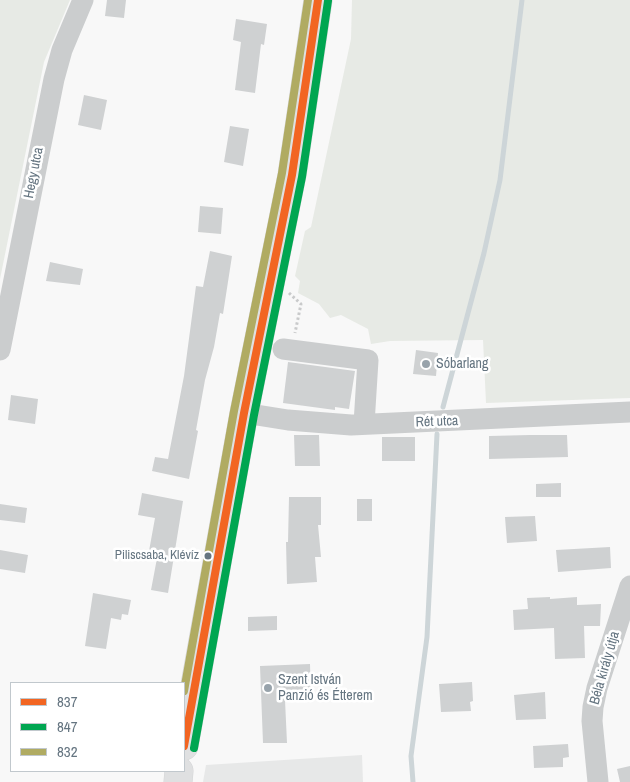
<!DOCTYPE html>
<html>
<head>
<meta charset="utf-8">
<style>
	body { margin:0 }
	#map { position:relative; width:630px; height:782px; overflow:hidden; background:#f8f8f8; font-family:"Archivo Narrow",sans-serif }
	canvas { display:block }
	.legend { position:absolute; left:10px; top:682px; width:175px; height:90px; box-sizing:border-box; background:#fff; border:1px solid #c1c8cd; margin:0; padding:6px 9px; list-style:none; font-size:15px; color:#657581 }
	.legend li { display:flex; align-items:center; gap:10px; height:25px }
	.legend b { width:25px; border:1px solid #c1c8cd }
</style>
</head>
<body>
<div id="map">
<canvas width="630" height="782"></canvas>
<ul class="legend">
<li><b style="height:6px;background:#f26522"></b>837</li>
<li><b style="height:6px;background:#00a651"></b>847</li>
<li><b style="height:6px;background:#b0ab62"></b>832</li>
</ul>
</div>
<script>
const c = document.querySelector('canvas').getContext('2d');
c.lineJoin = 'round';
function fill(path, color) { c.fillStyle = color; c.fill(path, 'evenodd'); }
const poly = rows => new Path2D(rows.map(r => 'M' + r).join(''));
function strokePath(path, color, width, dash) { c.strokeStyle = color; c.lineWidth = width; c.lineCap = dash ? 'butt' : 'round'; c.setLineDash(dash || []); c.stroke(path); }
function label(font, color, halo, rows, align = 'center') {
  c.font = font + ' "Archivo Narrow",sans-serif'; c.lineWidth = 5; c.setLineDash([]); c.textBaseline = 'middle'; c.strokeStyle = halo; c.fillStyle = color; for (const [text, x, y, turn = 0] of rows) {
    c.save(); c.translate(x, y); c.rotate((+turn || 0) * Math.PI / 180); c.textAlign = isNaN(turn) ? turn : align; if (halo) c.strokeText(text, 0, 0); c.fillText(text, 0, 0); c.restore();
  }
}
fill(poly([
	[362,755,363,782,203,782,206,765]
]), '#e7e8e8');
fill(poly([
	[0,0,70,0,44,62,0,279],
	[352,0,630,0,630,398,486,403,483,340,390,341,371,344,368,329,341,315,330,318,319,304,298,293,300,281,295,276,305,231,311,227,351,39]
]), '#e7eae5');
strokePath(poly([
	[443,407,484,253,500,180,522,0],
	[413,782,411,756,427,637,437,434]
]), '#cdd5d8', 5);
fill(poly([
	[107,0,126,0,124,18,105,16],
	[236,19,267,24,264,45,261,44,255,93,235,90,241,42,233,40],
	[84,95,107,100,101,130,78,125],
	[230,126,249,129,243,166,224,162],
	[200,206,223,208,221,234,198,232],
	[210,251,232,256,223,314,220,313,214,347,205,380,196,430,198,431,189,479,152,471,155,457,168,459,184,376,196,286,203,287],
	[50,262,83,269,80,285,46,281],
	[416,350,438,353,436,376,413,374],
	[288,362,355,371,349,409,335,407,335,410,283,403],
	[11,395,38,399,35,424,8,420],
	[294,435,319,435,320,466,295,466],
	[530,435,567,435,568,457,489,459,489,436],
	[382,437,415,437,415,461,382,461],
	[561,483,561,497,536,497,536,484],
	[142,493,183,501,168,593,151,590,158,553,149,551,155,518,138,515],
	[289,497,321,497,321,525,318,525,321,557,315,557,317,582,287,584,286,542,288,542],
	[357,499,372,499,372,521,357,521],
	[0,504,27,508,25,523,0,520],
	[535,516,537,541,507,543,505,517],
	[610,547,611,568,558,572,556,550],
	[0,550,28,555,25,573,0,569],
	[93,593,131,600,128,615,122,614,121,620,111,618,106,649,85,646],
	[550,597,550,599,577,597,577,605,601,604,600,626,584,626,585,658,555,659,554,628,514,630,513,610,528,609,527,598],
	[277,616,277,630,248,631,248,617],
	[310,664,311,699,285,700,287,743,263,743,260,666],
	[472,682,473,701,470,702,471,711,441,712,439,684],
	[545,692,546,719,516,720,514,695],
	[568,744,569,757,563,758,563,767,534,768,533,746],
	[630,766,630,782,620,782,617,769]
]), '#cfd1d2');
const major = poly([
	[184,746,244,413,292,175,318,0],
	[178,782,179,771]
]);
strokePath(major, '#d4d5d6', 29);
strokePath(poly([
	[289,293,301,304,295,333]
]), '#c9cacb', 3, [2.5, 2.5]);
strokePath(poly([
	[283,349,368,360,364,424],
	[0,350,54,79,62,50,83,0],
	[244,413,288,420,351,425,630,412],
	[598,782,592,721,593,707,597,688,630,586]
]), '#cbcdce', 21);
strokePath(major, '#dfe0e1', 28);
strokePath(poly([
	[184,746,244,413,292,175,318,0]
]), '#f26522', 8);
strokePath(poly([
	[194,748,254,415,302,177,328,1]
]), '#00a651', 8);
strokePath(poly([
	[184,691,234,411,282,173,308,0]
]), '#b0ab62', 8);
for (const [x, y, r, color] of [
	[426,364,5,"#98a3ab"],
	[208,556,4.5,"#657581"],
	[268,688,5,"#98a3ab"]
]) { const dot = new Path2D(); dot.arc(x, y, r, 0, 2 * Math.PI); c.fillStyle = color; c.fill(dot); strokePath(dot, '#fff', 2); }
label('13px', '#657581', '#fff', [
	["Piliscsaba, Klévíz",199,556]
], 'right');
label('14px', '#657581', '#fff', [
	["Hegy utca",34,173,-79],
	["Rét utca",437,422,-2],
	["Béla király útja",605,668,-74]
]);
label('14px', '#657581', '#fff', [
	["Sóbarlang",436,364],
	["Szent István",278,680],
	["Panzió és Étterem",278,696]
], 'left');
</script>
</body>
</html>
